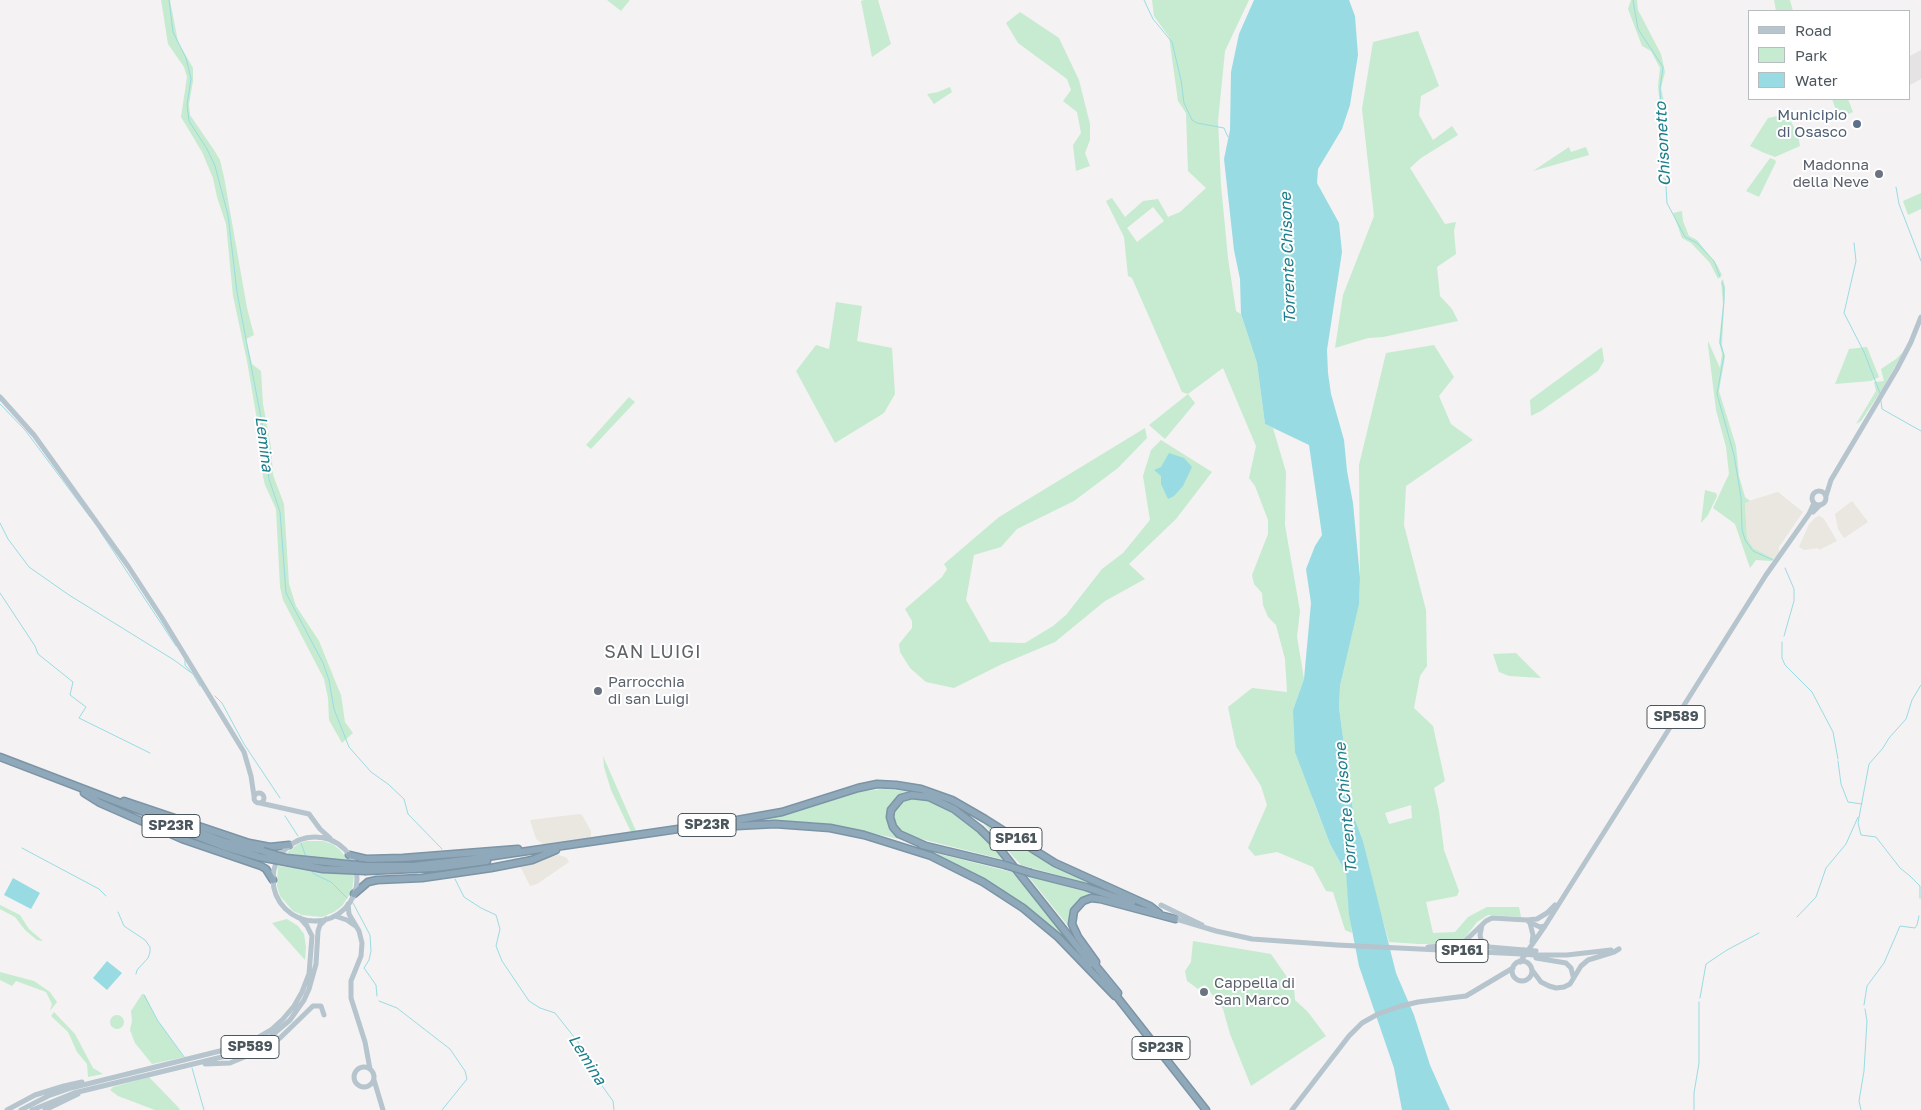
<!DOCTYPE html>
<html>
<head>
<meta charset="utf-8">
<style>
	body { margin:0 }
	#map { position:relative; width:1921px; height:1110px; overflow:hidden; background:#f4f2f2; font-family:"Golos Text",sans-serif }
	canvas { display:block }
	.legend { position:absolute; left:1748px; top:10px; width:162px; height:90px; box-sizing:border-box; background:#fff; border:1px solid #b7bcbe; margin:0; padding:6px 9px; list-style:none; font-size:15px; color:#4c575d }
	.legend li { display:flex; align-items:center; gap:10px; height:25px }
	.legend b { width:25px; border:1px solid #b7bcbe }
</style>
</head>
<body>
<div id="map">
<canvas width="1921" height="1110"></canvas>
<ul class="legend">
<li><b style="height:6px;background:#b5c4cd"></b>Road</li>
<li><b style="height:14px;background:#c6ebd1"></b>Park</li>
<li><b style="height:14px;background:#99dbe3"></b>Water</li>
</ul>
</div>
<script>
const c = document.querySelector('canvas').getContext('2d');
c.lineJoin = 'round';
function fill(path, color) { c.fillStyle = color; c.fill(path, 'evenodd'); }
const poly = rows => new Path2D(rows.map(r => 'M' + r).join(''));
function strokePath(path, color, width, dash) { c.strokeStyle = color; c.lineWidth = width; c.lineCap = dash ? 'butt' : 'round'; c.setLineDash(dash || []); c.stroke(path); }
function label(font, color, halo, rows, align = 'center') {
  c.font = font + ' "Golos Text",sans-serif'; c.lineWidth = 4; c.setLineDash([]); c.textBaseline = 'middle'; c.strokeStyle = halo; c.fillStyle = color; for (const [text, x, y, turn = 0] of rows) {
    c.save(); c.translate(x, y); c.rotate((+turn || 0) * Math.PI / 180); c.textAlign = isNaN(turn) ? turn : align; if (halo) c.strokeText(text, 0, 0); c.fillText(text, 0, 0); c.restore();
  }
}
fill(poly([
	[1778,492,1803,512,1779,547,1779,552,1774,559,1753,548,1747,538,1745,502],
	[1852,501,1868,522,1844,538,1838,529,1835,514],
	[1820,516,1824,519,1837,541,1819,550,1818,548,1804,550,1799,547,1809,524,1816,517],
	[579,814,582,815,591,831,591,837,579,842,546,846,536,839,530,820],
	[559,855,567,858,569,862,537,884,530,886,521,868,516,865]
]), '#eae6e0');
fill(poly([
	[1921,50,1921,79,1910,85,1910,56]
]), '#e5e3e3');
fill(poly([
	[161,0,170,0,178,42,193,68,193,81,189,104,190,115,214,150,220,160,224,177,247,308,254,335,246,339,252,364,261,371,263,404,271,447,273,475,284,504,289,584,296,606,319,641,336,683,341,695,345,722,353,733,342,743,329,720,328,698,324,679,283,600,280,587,276,509,265,485,263,477,259,432,247,361,233,296,226,224,217,197,213,178,202,152,181,117,187,77,184,67,168,44],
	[607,0,630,0,621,11],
	[864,0,878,0,891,44,872,57,861,1],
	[1152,0,1249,0,1225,51,1218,121,1221,185,1228,258,1236,311,1241,314,1257,363,1265,424,1273,428,1286,472,1285,525,1300,611,1297,637,1304,679,1293,710,1313,800,1330,844,1346,873,1352,933,1345,930,1333,892,1326,891,1313,867,1277,852,1255,856,1248,848,1267,805,1261,786,1236,746,1228,707,1252,688,1287,692,1285,659,1276,625,1268,617,1263,605,1262,593,1254,584,1252,575,1268,534,1268,520,1255,486,1249,478,1256,446,1223,368,1188,394,1195,403,1165,439,1149,425,1188,394,1182,392,1132,278,1128,276,1124,237,1106,201,1112,198,1125,217,1143,201,1158,199,1168,217,1180,212,1206,188,1188,171,1186,113,1178,101,1169,37,1154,16],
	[1153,207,1164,221,1137,242,1127,228],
	[1631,0,1637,0,1638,10,1661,54,1665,72,1661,88,1665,106,1660,107,1658,86,1660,68,1651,51,1642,46,1628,9],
	[1774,0,1790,0,1793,11,1776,11],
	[1020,12,1059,38,1079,80,1090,124,1090,140,1085,153,1090,166,1076,171,1073,145,1081,133,1077,112,1063,101,1071,90,1067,79,1018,43,1006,23],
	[1418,31,1439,86,1421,96,1419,115,1433,140,1452,126,1458,135,1421,158,1410,168,1445,224,1456,222,1454,231,1456,254,1437,267,1440,296,1452,309,1458,321,1383,337,1368,338,1335,348,1343,295,1374,216,1362,109,1373,42],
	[950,87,952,92,934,104,927,94,938,92],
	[1832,99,1848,99,1853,112,1839,118],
	[1660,110,1666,110,1666,180,1664,181,1660,172,1663,136],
	[1787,114,1798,135,1800,146,1775,157,1762,152,1750,146,1768,118],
	[1569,147,1571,152,1586,147,1589,155,1533,171],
	[1770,158,1775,160,1776,162,1759,197,1746,191],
	[1921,193,1921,209,1908,215,1903,201],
	[1682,211,1683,221,1689,236,1697,240,1717,265,1722,275,1718,279,1710,263,1691,243,1682,238,1673,213],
	[1723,279,1725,288,1722,345,1725,357,1719,391,1736,446,1739,476,1745,497,1750,501,1745,503,1747,538,1753,548,1774,559,1771,561,1756,560,1750,568,1735,524,1713,508,1729,474,1726,447,1716,410,1708,345,1708,341,1720,368,1722,354,1719,342,1723,304,1721,281],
	[836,302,862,306,857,341,892,348,895,394,884,413,835,443,796,371,816,345,829,349],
	[1434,345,1454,377,1439,396,1451,424,1473,440,1406,486,1404,525,1426,610,1427,666,1420,676,1414,708,1433,726,1445,781,1434,788,1439,811,1444,850,1459,891,1457,896,1426,902,1433,933,1455,932,1468,917,1487,907,1519,907,1521,917,1488,915,1477,922,1464,939,1452,944,1419,944,1389,942,1376,896,1363,841,1354,817,1339,708,1340,686,1359,602,1360,578,1359,465,1386,353],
	[1411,805,1412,818,1389,824,1385,813],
	[1602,347,1604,361,1598,371,1541,411,1531,416,1530,400],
	[1867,347,1879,377,1871,381,1835,384,1849,349],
	[1904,351,1881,391,1861,421,1856,424,1876,391,1874,382,1884,381,1881,369,1896,359],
	[629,397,635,402,591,449,586,445],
	[1145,428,1147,438,1118,468,1074,501,1017,529,1001,547,974,555,966,600,990,642,1025,643,1053,626,1066,615,1102,569,1123,553,1150,520,1143,476,1151,450,1161,440,1212,472,1176,519,1129,564,1145,579,1105,601,1055,642,1000,665,954,688,926,682,910,668,900,652,899,644,912,628,912,621,905,609,942,577,947,569,944,564,999,517],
	[1705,490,1716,493,1717,496,1708,515,1701,523],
	[1516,653,1541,678,1509,676,1499,672,1493,654],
	[603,756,636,831,631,832,611,790,604,767],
	[882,789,913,792,899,796,889,805,886,817,892,830,904,840,852,829,812,822,736,823,850,793],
	[920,797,952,810,981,833,1005,860,917,838,897,829,893,818,896,805,907,799],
	[983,823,1025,850,1098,886,1021,865],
	[306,841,323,841,332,844,339,849,350,862,285,854,298,844],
	[911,847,1012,872,1077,951,1059,934,1018,900,968,870],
	[278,866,354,875,352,891,342,906,334,912,322,917,302,915,293,911,280,896,277,886],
	[1028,876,1106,897,1093,896,1078,900,1070,910,1070,921,1073,932],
	[0,905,20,915,29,929,43,941,37,940,25,930,15,917,0,909],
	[287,919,298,926,304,934,306,947,305,960,272,923],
	[1193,941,1271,954,1294,987,1295,1000,1308,1012,1326,1036,1251,1086,1230,1034,1223,1009,1205,985,1198,989,1187,981,1185,971,1191,962],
	[0,972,34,981,50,992,57,1002,50,1011,52,1004,46,992,16,981,12,986,0,980],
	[142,994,145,995,156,1018,184,1057,152,1064,135,1043,130,1030,132,1021,131,1011],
	[54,1012,75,1034,93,1068,103,1074,88,1077,87,1064,77,1052,68,1032,51,1016],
	'110 1022a7 7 0 1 1 14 0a7 7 0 1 1-14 0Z',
	[149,1077,178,1107,180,1110,155,1110,118,1096,110,1090,113,1087]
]), '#c6ebd1');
fill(poly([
	[1254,0,1349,0,1355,16,1358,55,1350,105,1342,129,1318,169,1317,183,1339,223,1342,252,1327,350,1328,373,1331,394,1344,440,1347,471,1353,503,1360,578,1359,604,1340,686,1339,708,1354,817,1363,841,1396,973,1414,1015,1430,1065,1450,1110,1402,1110,1394,1068,1359,966,1349,915,1346,873,1330,844,1295,752,1293,710,1304,679,1311,603,1306,569,1315,546,1322,535,1309,445,1265,424,1257,363,1241,314,1240,279,1234,250,1224,159,1230,130,1231,72,1239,34],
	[1169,453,1184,458,1192,467,1183,486,1174,496,1168,499,1161,484,1161,476,1154,470,1161,467],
	[13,878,40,893,31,909,4,895],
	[107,961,122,973,107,990,93,978]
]), '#99dbe3');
strokePath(poly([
	[169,0,173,32,186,58,191,79,187,105,189,121,207,149,215,166,228,215,237,292,262,423,269,479,280,512,286,593,323,663,329,680,334,709,349,747,371,772,388,784,404,799,408,814,442,849],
	[1144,0,1153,19,1172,42,1181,80,1184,103,1192,120,1197,123,1224,128,1228,137],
	[1633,0,1638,29,1663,67,1660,89,1667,203,1685,237,1697,243,1714,261,1720,277],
	[1896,187,1899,204,1921,261],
	[1854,243,1856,261,1844,313,1864,352,1880,393],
	[1722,283,1724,287,1724,301,1720,343,1724,355,1717,394,1734,455,1741,497,1742,529,1745,540,1753,551,1773,560],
	[1881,401,1882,409,1921,431],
	[0,404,25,430,90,517],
	[0,523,8,539,29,567,69,595,174,660,193,674,200,686],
	[100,531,176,646],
	[0,593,35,646,38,654,73,682,70,695,86,707,79,718,150,753],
	[1784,636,1794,601,1794,589,1785,568],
	[1782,642,1782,658,1785,665,1812,692,1833,732,1838,759],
	[185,660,185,665,193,674],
	[215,696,222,703,244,744,280,798],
	[1838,761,1841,784,1848,802,1862,804],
	[285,816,298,836],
	[301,843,306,857],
	[22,848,99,889,106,896],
	[311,870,314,874,331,882,347,898],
	[455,879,464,897,481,908,496,915,500,929,496,946,502,961,529,1001,540,1008,555,1013,578,1042,592,1072,613,1101,614,1110],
	[1920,898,1920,886,1910,876,1900,868,1876,837,1861,835,1858,823,1869,764,1883,748,1889,738,1906,719,1912,700,1921,685],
	[353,903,370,935,371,951,369,960,364,968,376,985,377,996],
	[118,912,124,926,145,940,150,947,150,952,148,958,137,970,136,974],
	[1797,917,1816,897,1826,868,1846,844,1858,817],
	[144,995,158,1021,185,1058],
	[1700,998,1706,964,1727,950,1759,933],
	[379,1001,397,1008,450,1049,465,1071,467,1079,442,1110],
	[1864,1005,1867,986,1884,963,1900,926,1915,928,1917,925,1919,916],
	[192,1068,204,1110],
	[1694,1110,1694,1093,1699,1063,1699,1002],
	[1861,1110,1859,1101,1864,1071,1867,1021,1865,1009]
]), '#99dbe3', 1);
const highway = poly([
	[0,757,157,817,225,842,263,851],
	[84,793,100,803,182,839,261,866,266,869,273,880],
	[124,801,249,843,270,847,289,845],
	[717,827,775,824,830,828,864,835,931,856,983,882,1023,908,1058,937,1115,996],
	[183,831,225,847,259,857],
	[922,845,1005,865],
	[926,846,899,834,893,827,890,817,891,810,901,798,912,795,929,797,954,809,980,829,999,848,1091,964],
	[349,855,366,859,403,858,518,849],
	[366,866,413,866,473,859,726,822,782,812,858,788,877,784,896,785,921,789,952,800,985,819,1055,863,1150,906,1159,913],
	[366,871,435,868,487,861],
	[1031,873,1086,887,1132,903],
	[354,894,368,882,377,880,422,878,491,868,532,860,556,850],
	[1091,960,1118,993],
	[1096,962,1078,937,1072,924,1074,911,1083,901,1091,898,1100,899,1175,919],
	[1114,993,1206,1110]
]);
strokePath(highway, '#7b94a6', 9);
strokePath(poly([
	[0,397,34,435,128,566,162,618,244,752,251,776,254,796],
	'1812 498a7 7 0 1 1 14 0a7 7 0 1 1-14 0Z',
	[1826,496,1831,480,1897,369,1911,342,1921,317],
	[1813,512,1820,505],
	'254 798a5 5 0 1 1 10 0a5 5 0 1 1-10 0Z',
	[260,803,309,814,320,829,330,838],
	'273 879a42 42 0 1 1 84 0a42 42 0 1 1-84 0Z',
	[348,904,349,914,359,931,362,943,361,956,351,981,351,998,365,1042,370,1069],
	[1161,905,1202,925],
	[335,916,347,920,354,925],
	[1173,918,1216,931,1252,939,1337,945,1522,954],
	[1529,922,1540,927,1545,926],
	[1530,923,1533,935,1532,942],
	[1482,925,1480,935,1481,940,1489,947,1524,950],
	[1428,947,1457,945,1463,943,1486,921,1492,918,1527,920,1537,919,1547,913,1555,905],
	[1534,955,1567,955,1611,950],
	[1536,958,1566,963,1571,968,1573,976],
	'1512 971a10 10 0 1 1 20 0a10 10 0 1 1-20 0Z',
	[1520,962,1545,926,1766,575,1809,514,1814,503],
	[1532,970,1541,982,1549,986,1556,988,1564,987,1570,984,1581,966,1588,960,1614,952,1619,949],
	[205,1064,230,1063,266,1048,280,1038,313,1006,321,1006,324,1015],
	'354 1077a10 10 0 1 1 20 0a10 10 0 1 1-20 0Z',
	[374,1080,383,1110],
	[7,1110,35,1095,64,1086,82,1082],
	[21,1110,48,1096,71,1088,232,1048,252,1041,271,1030,283,1019,294,1006,302,992,309,974,312,936,307,926,300,918],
	[32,1110,74,1093,226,1056,255,1045,270,1037,290,1020,304,1000,309,989,316,964,318,931,320,925,326,919],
	[45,1110,78,1094],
	[1292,1110,1349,1036,1362,1023,1378,1014,1401,1006,1418,1002,1466,996,1513,968]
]), '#b5c4cd', 5);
strokePath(highway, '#90a9ba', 6);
const highwayBridge = poly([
	[263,851,286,858,366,866],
	[259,857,323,869,366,871],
	[1005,865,1031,873]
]);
strokePath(highwayBridge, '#7b94a6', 9, []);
strokePath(poly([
	[1524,950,1536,951],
	[1522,954,1534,955]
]), '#b5c4cd', 5);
strokePath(highwayBridge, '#90a9ba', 6);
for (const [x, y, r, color] of [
	[1857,124,5,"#5c6f8a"],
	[1879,174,5,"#6b7280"],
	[598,691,5,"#6b7280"],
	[1204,992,5,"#6b7280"]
]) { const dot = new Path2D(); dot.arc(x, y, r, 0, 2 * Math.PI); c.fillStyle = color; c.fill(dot); strokePath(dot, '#fff', 2); }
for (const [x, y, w] of [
	[1676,717,58],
	[707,825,58],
	[171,826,58],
	[1016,839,52],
	[1462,951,52],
	[250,1047,58],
	[1161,1048,58]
]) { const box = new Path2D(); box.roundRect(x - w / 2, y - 11.5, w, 23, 4); c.fillStyle = '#fff'; c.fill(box); strokePath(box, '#4c575d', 1); }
label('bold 14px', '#4c575d', null, [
	["SP589",1676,717],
	["SP23R",707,825],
	["SP23R",171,826],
	["SP161",1016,839],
	["SP161",1462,951],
	["SP589",250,1047],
	["SP23R",1161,1048]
]);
label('15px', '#4e5e75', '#fff', [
	["Municipio",1847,115],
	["di Osasco",1847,132]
], 'right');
label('15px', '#5b616d', '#fff', [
	["Madonna",1869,165,"right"],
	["della Neve",1869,182,"right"],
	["Parrocchia",608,682],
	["di san Luigi",608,699],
	["Cappella di",1214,983],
	["San Marco",1214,1000]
], 'left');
label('italic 16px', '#1b7e8a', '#fff', [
	["Chisonetto",1663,144,-93],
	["Torrente Chisone",1288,258,-92],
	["Lemina",264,444,83],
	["Torrente Chisone",1346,808,-95],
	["Lemina",587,1060,58]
]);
c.letterSpacing = '1px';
label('18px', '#5f6366', '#fff', [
	["SAN LUIGI",653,652]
]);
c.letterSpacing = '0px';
</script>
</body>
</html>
